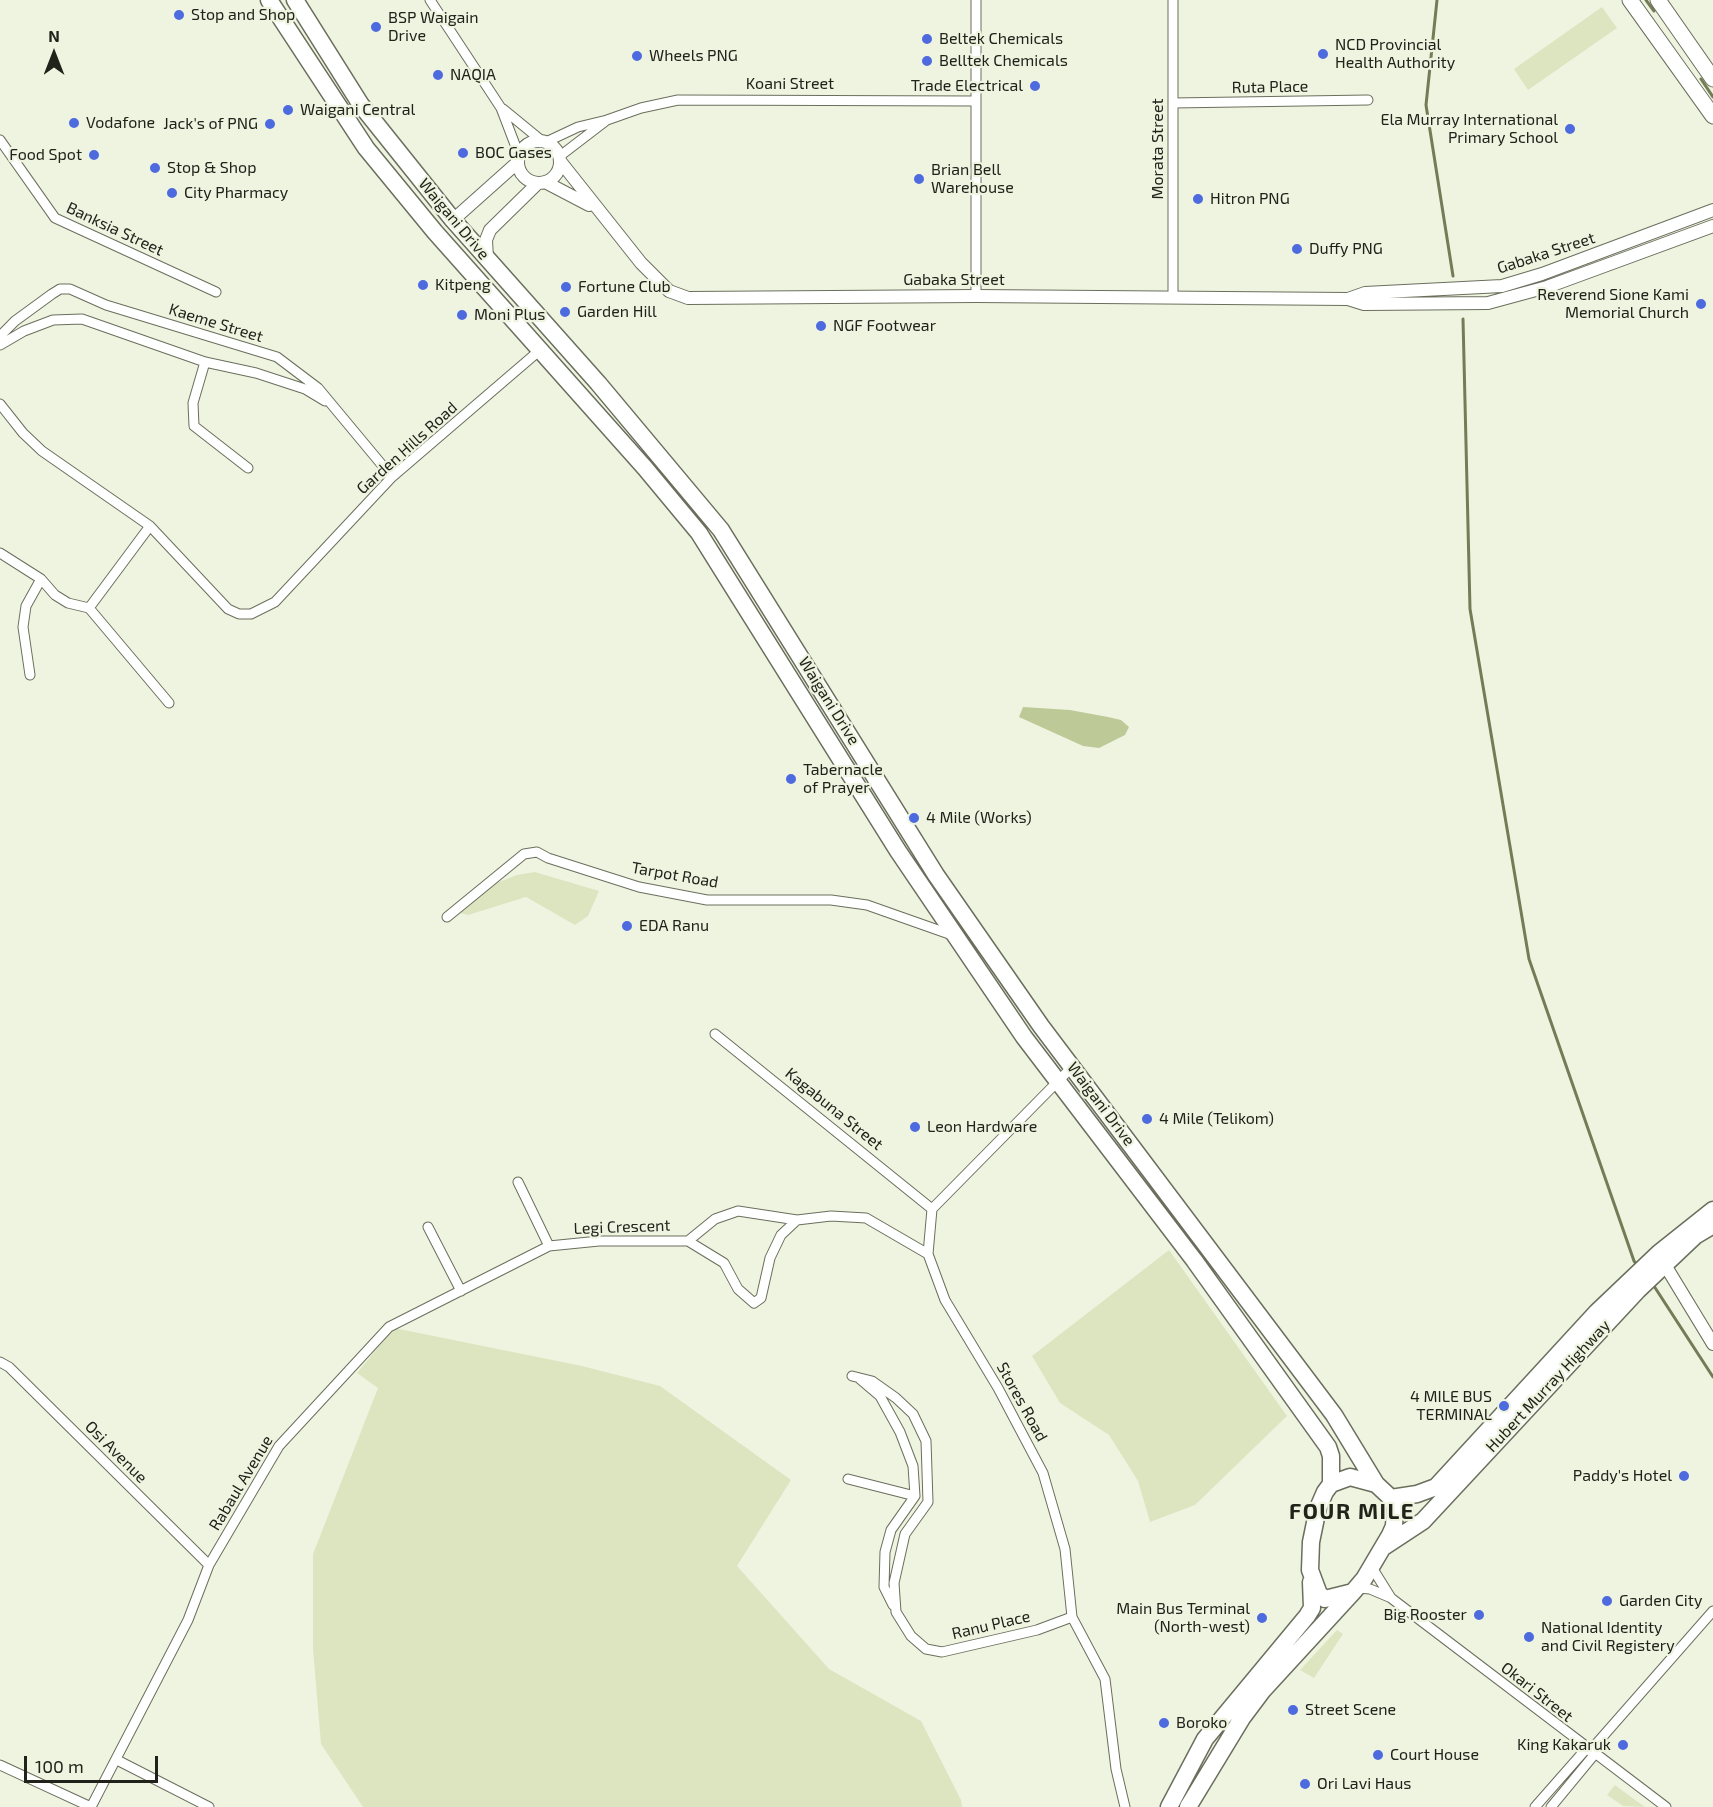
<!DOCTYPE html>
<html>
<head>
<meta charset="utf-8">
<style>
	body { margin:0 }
	#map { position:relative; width:1713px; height:1807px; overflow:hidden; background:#eff4e0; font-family:"Exo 2",sans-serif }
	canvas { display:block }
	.north { position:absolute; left:24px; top:24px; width:60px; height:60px; -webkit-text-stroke:4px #eff4e0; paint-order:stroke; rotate:0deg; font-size:16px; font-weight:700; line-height:24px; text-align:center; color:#21231b }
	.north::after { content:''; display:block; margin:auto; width:21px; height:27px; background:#21231b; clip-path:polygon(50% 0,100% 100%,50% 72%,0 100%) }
	.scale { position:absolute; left:24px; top:1756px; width:134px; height:27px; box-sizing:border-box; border:3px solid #21231b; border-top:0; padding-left:8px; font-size:18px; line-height:21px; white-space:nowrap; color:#21231b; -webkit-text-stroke:4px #eff4e0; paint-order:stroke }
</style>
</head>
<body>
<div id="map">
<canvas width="1713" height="1807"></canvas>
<div class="north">N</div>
<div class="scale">100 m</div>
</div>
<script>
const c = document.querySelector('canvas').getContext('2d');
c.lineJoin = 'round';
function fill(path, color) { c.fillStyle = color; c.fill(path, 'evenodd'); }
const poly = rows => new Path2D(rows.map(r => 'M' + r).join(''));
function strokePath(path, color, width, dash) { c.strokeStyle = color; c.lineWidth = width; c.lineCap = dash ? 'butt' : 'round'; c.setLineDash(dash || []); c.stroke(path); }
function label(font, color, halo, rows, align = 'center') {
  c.font = font + ' "Exo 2",sans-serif'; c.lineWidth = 4.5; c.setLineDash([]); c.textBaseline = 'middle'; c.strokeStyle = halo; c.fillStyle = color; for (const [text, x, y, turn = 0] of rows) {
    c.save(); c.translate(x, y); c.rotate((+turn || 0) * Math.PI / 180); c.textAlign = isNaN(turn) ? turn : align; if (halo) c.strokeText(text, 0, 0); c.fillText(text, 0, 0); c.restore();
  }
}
fill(poly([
	[1602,7,1617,28,1528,90,1514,69],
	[535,872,599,891,588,916,575,925,526,897,468,915,460,913,460,909,499,882,517,875],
	[1169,1250,1287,1416,1195,1505,1150,1522,1138,1481,1109,1435,1060,1403,1032,1356],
	[394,1328,582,1366,660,1386,791,1480,737,1566,829,1669,921,1721,961,1800,962,1807,363,1807,321,1744,313,1649,313,1554,378,1388,357,1373],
	[1337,1630,1343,1634,1314,1678,1300,1670],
	[1615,1785,1631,1797,1645,1807,1623,1806,1607,1795]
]), '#dce5c0');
fill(poly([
	[1023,707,1070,710,1108,717,1121,720,1129,727,1125,735,1099,748,1083,746,1019,717]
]), '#bdca98');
strokePath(poly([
	[1437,0,1426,105,1453,276],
	[1646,0,1654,11],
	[1701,79,1713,97],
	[1463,319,1470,609,1529,959,1634,1261,1638,1266],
	[1652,1283,1713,1377]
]), '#737c57', 3);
const minor = poly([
	[430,0,501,108,519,155],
	[976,0,976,296],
	[1173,0,1173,298],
	[1173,103,1368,100],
	[503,109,542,141],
	[0,140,55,218,216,292],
	[546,142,578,127,607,120],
	[560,156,607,120,641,108,678,100,976,101],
	[0,336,15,321,52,294,60,289,70,289,106,305,277,357,318,388,392,477],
	[0,345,24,331,53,320,82,319,205,362,256,373,305,389,325,401],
	[205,362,193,403,194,426,248,468],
	[0,404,23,433,42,451,150,526,228,609,239,614,251,614,275,602,392,477,540,350],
	[0,553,41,579,55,595,68,603,89,608,169,703],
	[89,608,150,526],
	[30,675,23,627,26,606,41,579],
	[447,917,524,854,537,852,548,858,639,887,707,900,831,900,867,905,952,935],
	[715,1034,932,1209],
	[1072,1067,932,1209,928,1254,945,1300,998,1388,1043,1473,1065,1549,1072,1617,1105,1679,1116,1769,1125,1807],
	[518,1182,549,1246],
	[428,1227,461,1291],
	[688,1241,715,1219,738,1211,797,1220],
	[0,1362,9,1367,209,1565],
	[852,1376,872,1381,896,1398,913,1414,926,1441,928,1502,905,1534,894,1583,896,1612,911,1636,926,1649,942,1652,1037,1630,1072,1617],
	[860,1379,880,1396,900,1432,913,1466,915,1496,891,1530,885,1552,884,1587,893,1605],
	[848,1479,915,1496],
	[1371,1566,1391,1598,1666,1807],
	[1357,1588,1370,1589,1389,1597],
	[1590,1751,1713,1611],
	[117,1760,209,1807],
	[0,1765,91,1807],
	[91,1807,188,1620,209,1565,279,1446,389,1327,549,1246,599,1241,688,1241,724,1263,738,1289,754,1303,761,1298,770,1258,781,1235,797,1220,831,1216,866,1218,928,1254],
	[1535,1807,1586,1749],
	[1551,1807,1594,1755]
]);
const tertiary = poly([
	'518 162a21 21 0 1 1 42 0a21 21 0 1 1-42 0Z',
	[560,161,641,263,669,291,688,298,976,296,1348,299,1364,304,1488,303,1547,287,1713,226],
	[545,182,589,205],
	[453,220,518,162],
	[487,259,486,240,490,230,538,183],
	[1348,299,1365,293,1502,286,1542,274,1713,210],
	[1665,1265,1713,1344]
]);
const primary = poly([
	[1630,0,1713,116],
	[1658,0,1713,79]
]);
const trunk = poly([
	[269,0,366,148,435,232,645,468,699,533,898,851,1024,1037,1194,1260,1328,1447,1331,1456,1331,1484],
	[295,0,361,105,453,220,598,383,721,530,936,875,1041,1026,1334,1415,1376,1484],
	[1391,1498,1417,1494,1436,1487,1597,1312,1659,1253,1713,1210],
	[1385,1546,1423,1521,1638,1290,1695,1236,1713,1225],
	[1169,1807,1205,1739,1307,1616,1312,1608,1311,1582],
	[1188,1807,1242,1718,1263,1690,1353,1592,1364,1579,1390,1535,1394,1526,1395,1507,1391,1498,1376,1484,1350,1477,1331,1484,1325,1492,1318,1508,1311,1542,1310,1570,1319,1594,1325,1599,1353,1592]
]);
strokePath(minor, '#6a6f5d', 11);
strokePath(tertiary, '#6a6f5d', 14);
strokePath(primary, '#6a6f5d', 17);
strokePath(trunk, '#6a6f5d', 19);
strokePath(minor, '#fff', 9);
strokePath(tertiary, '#fff', 12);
strokePath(primary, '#fff', 15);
strokePath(trunk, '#fff', 16);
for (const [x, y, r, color] of [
	[179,15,6,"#4d6ade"],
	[376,27,6,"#4d6ade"],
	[927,39,6,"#4d6ade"],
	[1323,54,6,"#4d6ade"],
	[637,56,6,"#4d6ade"],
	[927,61,6,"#4d6ade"],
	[438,75,6,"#4d6ade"],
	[1035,86,6,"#4d6ade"],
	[288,110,6,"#4d6ade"],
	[74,123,6,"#4d6ade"],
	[270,124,6,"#4d6ade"],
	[1570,129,6,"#4d6ade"],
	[463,153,6,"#4d6ade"],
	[94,155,6,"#4d6ade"],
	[155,168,6,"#4d6ade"],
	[919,179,6,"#4d6ade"],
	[172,193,6,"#4d6ade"],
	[1198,199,6,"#4d6ade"],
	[1297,249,6,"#4d6ade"],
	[423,285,6,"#4d6ade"],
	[566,287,6,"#4d6ade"],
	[1701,304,6,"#4d6ade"],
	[565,312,6,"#4d6ade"],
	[462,315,6,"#4d6ade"],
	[821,326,6,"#4d6ade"],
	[791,779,6,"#4d6ade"],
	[914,818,6,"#4d6ade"],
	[627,926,6,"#4d6ade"],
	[1147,1119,6,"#4d6ade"],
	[915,1127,6,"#4d6ade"],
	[1504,1406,6,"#4d6ade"],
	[1684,1476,6,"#4d6ade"],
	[1607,1601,6,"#4d6ade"],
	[1479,1615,6,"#4d6ade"],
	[1262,1618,6,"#4d6ade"],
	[1529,1637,6,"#4d6ade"],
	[1293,1710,6,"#4d6ade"],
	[1164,1723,6,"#4d6ade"],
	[1623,1745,6,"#4d6ade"],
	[1378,1755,6,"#4d6ade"],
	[1305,1784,6,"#4d6ade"]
]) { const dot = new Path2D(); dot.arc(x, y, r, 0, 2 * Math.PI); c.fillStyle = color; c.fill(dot); strokePath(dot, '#eff4e0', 2); }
label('16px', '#21231b', '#eff4e0', [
	["Stop and Shop",191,15],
	["BSP Waigain",388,18],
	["Drive",388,36],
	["Beltek Chemicals",939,39],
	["NCD Provincial",1335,45],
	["Health Authority",1335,63],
	["Wheels PNG",649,56],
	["Belltek Chemicals",939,61],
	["NAQIA",450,75],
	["Trade Electrical",1023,86,"right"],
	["Waigani Central",300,110],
	["Ela Murray International",1558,120,"right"],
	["Primary School",1558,138,"right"],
	["Vodafone",86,123],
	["Jack's of PNG",258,124,"right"],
	["BOC Gases",475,153],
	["Food Spot",82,155,"right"],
	["Stop & Shop",167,168],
	["Brian Bell",931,170],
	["Warehouse",931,188],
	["City Pharmacy",184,193],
	["Hitron PNG",1210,199],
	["Duffy PNG",1309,249],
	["Kitpeng",435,285],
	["Fortune Club",578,287],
	["Reverend Sione Kami",1689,295,"right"],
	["Memorial Church",1689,313,"right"],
	["Garden Hill",577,312],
	["Moni Plus",474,315],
	["NGF Footwear",833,326],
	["Tabernacle",803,770],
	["of Prayer",803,788],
	["4 Mile (Works)",926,818],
	["EDA Ranu",639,926],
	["4 Mile (Telikom)",1159,1119],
	["Leon Hardware",927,1127],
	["4 MILE BUS",1492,1397,"right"],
	["TERMINAL",1492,1415,"right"],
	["Paddy's Hotel",1672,1476,"right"],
	["Garden City",1619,1601],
	["Main Bus Terminal",1250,1609,"right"],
	["(North-west)",1250,1627,"right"],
	["Big Rooster",1467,1615,"right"],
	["National Identity",1541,1628],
	["and Civil Registery",1541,1646],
	["Street Scene",1305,1710],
	["Boroko",1176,1723],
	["King Kakaruk",1611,1745,"right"],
	["Court House",1390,1755],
	["Ori Lavi Haus",1317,1784]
], 'left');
label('16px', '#21231b', '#eff4e0', [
	["Koani Street",790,84],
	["Ruta Place",1270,87,-1],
	["Morata Street",1158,149,-90],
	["Waigani Drive",454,219,50],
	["Banksia Street",115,229,25],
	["Gabaka Street",1546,253,-18],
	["Gabaka Street",954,280],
	["Kaeme Street",216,323,17],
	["Garden Hills Road",407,448,-42],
	["Waigani Drive",829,701,58],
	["Tarpot Road",675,875,10],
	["Waigani Drive",1101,1104,53],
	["Kagabuna Street",834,1109,39],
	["Legi Crescent",622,1227,-2],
	["Hubert Murray Highway",1548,1386,-47],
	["Stores Road",1022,1402,61],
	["Osi Avenue",116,1452,45],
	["Rabaul Avenue",241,1483,-59],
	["Ranu Place",991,1625,-13],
	["Okari Street",1537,1692,38]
]);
c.letterSpacing = '1.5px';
label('bold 22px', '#21231b', '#eff4e0', [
	["FOUR MILE",1352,1512]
]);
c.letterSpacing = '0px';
</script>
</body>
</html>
